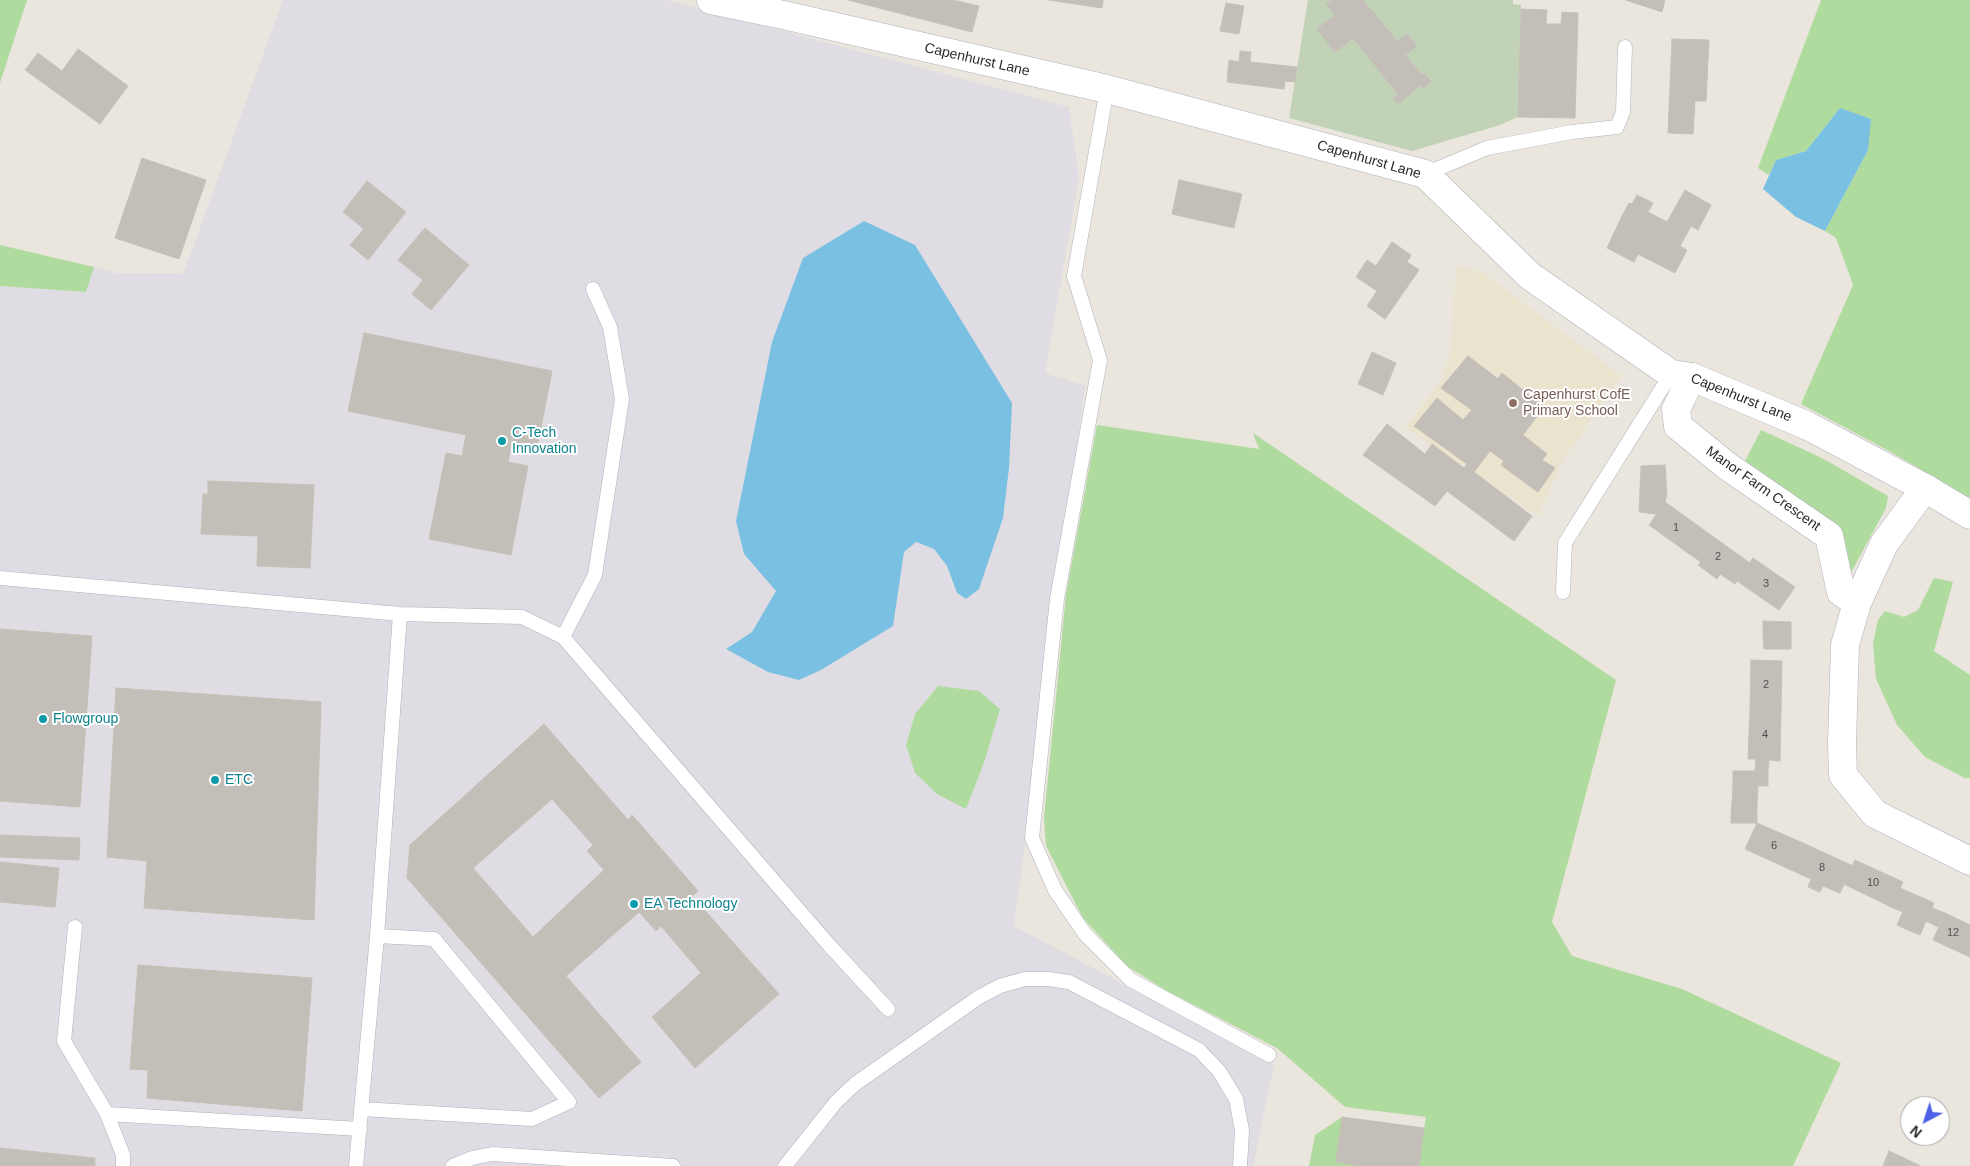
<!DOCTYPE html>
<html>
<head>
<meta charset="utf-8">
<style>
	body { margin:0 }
	#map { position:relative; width:1970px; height:1166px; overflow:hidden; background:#eae5dd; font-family:Arial,sans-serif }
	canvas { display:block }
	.north { position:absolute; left:1900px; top:1096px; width:50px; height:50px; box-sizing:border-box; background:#fff; border:1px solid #aaa; border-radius:50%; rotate:220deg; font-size:14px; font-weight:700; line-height:20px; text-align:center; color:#2a2a2a }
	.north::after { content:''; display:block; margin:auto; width:18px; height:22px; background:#4d61e7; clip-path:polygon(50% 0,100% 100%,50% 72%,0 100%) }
</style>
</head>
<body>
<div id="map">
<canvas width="1970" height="1166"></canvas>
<div class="north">N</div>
</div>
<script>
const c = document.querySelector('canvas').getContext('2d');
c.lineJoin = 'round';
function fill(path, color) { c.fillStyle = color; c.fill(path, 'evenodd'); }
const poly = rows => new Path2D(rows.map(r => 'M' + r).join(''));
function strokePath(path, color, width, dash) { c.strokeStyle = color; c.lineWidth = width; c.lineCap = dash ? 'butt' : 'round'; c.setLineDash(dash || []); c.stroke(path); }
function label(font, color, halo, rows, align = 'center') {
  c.font = font + ' Arial,sans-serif'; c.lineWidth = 4; c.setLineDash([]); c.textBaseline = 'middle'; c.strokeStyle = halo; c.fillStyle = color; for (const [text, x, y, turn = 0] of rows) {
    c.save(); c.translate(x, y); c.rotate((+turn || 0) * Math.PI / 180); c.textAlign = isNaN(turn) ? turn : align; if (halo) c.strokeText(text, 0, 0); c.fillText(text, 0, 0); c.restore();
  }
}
fill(poly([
	[283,0,666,0,1069,107,1079,178,1045,373,1085,386,1014,926,1274,1064,1253,1166,0,1166,0,286,86,292,94,267,116,273,183,274],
	[1003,518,978,589,966,599,957,593,947,566,934,549,916,542,904,551,893,626,821,670,799,680,726,650,752,632,776,591,744,554],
	[999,709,984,763,966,808,915,773,906,744,915,714]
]), '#dfdde3');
fill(poly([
	[1456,266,1482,272,1621,376,1563,460,1538,516,1405,427,1442,380,1452,347]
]), '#eae3ce');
fill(poly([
	[0,0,27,0,0,83],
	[1821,0,1970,0,1970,498,1889,451,1801,404,1853,285,1836,238,1825,231,1868,150,1840,108,1806,151,1776,160,1769,175,1758,168],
	[0,245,94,267,86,292,0,286],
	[1097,425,1259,449,1253,433,1616,680,1552,922,1572,956,1682,989,1841,1063,1793,1166,1309,1166,1315,1135,1342,1117,1424,1128,1426,1117,1345,1107,1277,1048,1167,991,1127,966,1083,918,1046,846,1044,818,1066,595],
	[1761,430,1822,458,1888,496,1886,508,1847,580,1836,546,1741,469],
	[1934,578,1953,582,1934,651,1970,675,1970,778,1965,778,1925,757,1897,725,1876,679,1873,643,1878,620,1885,611,1904,617,1918,610],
	[938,686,979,691,1000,709,984,763,966,809,937,794,915,773,906,745,915,714]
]), '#b0db9f');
fill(poly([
	[1308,0,1513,0,1513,4,1521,5,1518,117,1500,125,1412,151,1289,118]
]), '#c2d2b6');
fill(poly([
	[1840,108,1871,119,1868,150,1825,231,1796,217,1763,189,1776,160,1806,151],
	[864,221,915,245,1012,403,1009,468,1003,518,979,589,966,599,957,593,947,566,934,549,916,542,904,552,893,626,821,670,799,680,768,672,726,649,752,632,776,591,744,554,736,521,772,342,803,258]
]), '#7ac0e2');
const building = poly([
	[848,0,953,0,979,6,972,32,848,0],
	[1049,0,1103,0,1102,8,1049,0],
	[1332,0,1363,0,1397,41,1407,34,1417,46,1405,55,1422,75,1424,73,1431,82,1423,88,1421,85,1398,104,1393,98,1398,94,1353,38,1335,52,1317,29,1335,15,1326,4,1332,0],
	[1626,0,1665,0,1662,12,1626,0],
	[1226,3,1244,6,1239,34,1220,31,1226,3],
	[1521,9,1547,10,1546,24,1561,24,1562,12,1578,13,1575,118,1518,117,1521,9],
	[1672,39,1709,40,1706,101,1695,101,1693,134,1668,133,1672,39],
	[78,49,128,86,100,124,25,70,38,53,62,71,78,49],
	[1240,51,1251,52,1250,62,1297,67,1295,82,1285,81,1284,89,1227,82,1229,60,1239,62,1240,51],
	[142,158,206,180,179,259,115,238,142,158],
	[1179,180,1242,194,1234,228,1172,214,1179,180],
	[367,181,406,212,368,260,350,245,364,229,343,212,367,181],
	[1685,190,1711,205,1698,230,1671,215,1685,190],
	[1637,195,1653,203,1648,212,1667,222,1671,215,1691,226,1680,246,1622,216,1629,203,1632,204,1637,195],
	[1622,216,1687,250,1675,273,1638,254,1634,262,1607,248,1622,216],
	[425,228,469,265,431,310,412,294,423,280,398,260,425,228],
	[1392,242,1411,255,1407,262,1419,270,1385,319,1367,306,1377,291,1356,277,1367,260,1376,266,1392,242],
	[364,333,552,371,536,453,511,447,508,462,528,466,511,555,429,539,446,453,462,456,466,435,348,411,364,333],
	[1372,352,1396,363,1383,395,1358,384,1372,352],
	[1468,356,1498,379,1502,373,1544,407,1523,435,1547,454,1542,460,1555,468,1538,492,1501,465,1504,461,1490,451,1474,472,1532,516,1514,541,1447,491,1435,506,1363,455,1387,424,1425,454,1432,444,1464,468,1467,464,1414,426,1437,398,1463,420,1472,410,1441,388,1468,356],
	[1665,465,1667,494,1665,502,1656,514,1639,512,1641,466,1665,465],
	[208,481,314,485,310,568,257,566,258,536,201,534,203,494,208,494,208,481],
	[1665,502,1704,530,1688,553,1649,525,1665,502],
	[1704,530,1750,563,1735,584,1720,574,1717,579,1698,565,1701,562,1688,553,1704,530],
	[1753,558,1795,587,1779,610,1737,581,1753,558],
	[1763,621,1791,622,1791,637,1763,637,1763,621],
	[0,629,92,636,80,807,0,801,0,629],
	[1763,637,1791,637,1791,649,1764,649,1763,637],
	[1751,660,1782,661,1781,710,1750,710,1751,660],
	[116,688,321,702,314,920,144,908,147,861,107,857,116,688],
	[1750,710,1781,710,1780,761,1769,760,1768,771,1755,771,1756,759,1748,759,1750,710],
	[544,724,628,820,632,815,698,891,692,896,779,994,695,1068,652,1017,701,973,661,926,656,931,639,912,566,976,641,1062,599,1098,407,878,410,845,544,724],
	[552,799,593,845,587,851,604,870,533,937,473,868,552,799],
	[1733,771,1768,771,1768,786,1733,785,1733,771],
	[1733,785,1758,786,1757,803,1732,802,1733,785],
	[1732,802,1757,803,1757,816,1731,816,1732,802],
	[1731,816,1757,816,1757,823,1731,823,1731,816],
	[1757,823,1803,843,1791,870,1745,849,1757,823],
	[0,835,80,838,79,860,0,857,0,835],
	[1803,843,1853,866,1840,893,1823,886,1820,892,1808,887,1811,879,1791,870,1803,843],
	[1855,860,1903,882,1891,907,1844,884,1855,860],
	[0,862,59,868,55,907,0,902,0,862],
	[1900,888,1911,893,1903,912,1891,907,1900,888],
	[1911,893,1923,898,1908,930,1897,925,1911,893],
	[1923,898,1934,903,1920,935,1908,930,1923,898],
	[1932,908,1945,913,1938,927,1926,921,1932,908],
	[1945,913,1970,925,1970,957,1933,940,1945,913],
	[138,965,312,978,302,1111,147,1098,148,1070,130,1069,138,965],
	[1342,1117,1424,1128,1419,1166,1362,1166,1336,1162,1342,1117],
	[0,1148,95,1158,95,1166,0,1166,0,1148],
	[1889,1151,1921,1166,1883,1166,1889,1151]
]);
fill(building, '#c3bfb8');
strokePath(building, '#c5c1b7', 1);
const service = poly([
	[1107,89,1074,276,1100,360,1057,599,1032,838,1055,890,1085,934,1131,980,1269,1055],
	[1425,174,1487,148,1572,132,1617,127,1623,112,1625,47],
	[0,578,400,614,522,617,563,637,829,945,888,1009],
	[1563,592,1565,543,1671,374],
	[563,637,595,575,622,399,610,327,593,289],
	[75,927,64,1041,107,1114],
	[361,1109,532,1119,569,1102,434,939,377,936],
	[123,1166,123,1155,107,1114,360,1129],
	[356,1166,377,936,400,614],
	[453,1166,472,1158,492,1154,673,1166],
	[785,1166,836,1102,855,1084,979,997,1000,986,1025,979,1048,979,1069,982,1199,1050,1219,1071,1236,1099,1242,1130,1240,1166]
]);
const minor = poly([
	[1692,377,1676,409,1678,426,1727,466,1829,536,1841,592,1857,603],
	[1925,488,1884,544,1857,603,1845,645,1842,742,1843,775,1875,814,1970,861]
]);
const tertiary = poly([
	[711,0,788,16,1107,89,1425,174,1530,276,1671,374,1692,377,1808,426,1925,488,1970,515]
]);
strokePath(service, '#b0b2bc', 15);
strokePath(minor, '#b0b2bc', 29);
strokePath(tertiary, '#b0b2bc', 29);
strokePath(service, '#fff', 14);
strokePath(minor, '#fff', 28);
strokePath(tertiary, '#fff', 28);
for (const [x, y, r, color] of [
	[1513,403,5,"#8d6e63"],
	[502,441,5,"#0f9aa8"],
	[43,719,5,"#0f9aa8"],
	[215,780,5,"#0f9aa8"],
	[634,904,5,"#0f9aa8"]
]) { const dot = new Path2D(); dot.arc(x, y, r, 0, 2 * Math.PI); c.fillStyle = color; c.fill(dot); strokePath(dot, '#fff', 2); }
label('11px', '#504f4e', null, [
	["1",1676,528],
	["2",1718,557],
	["3",1766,584],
	["2",1766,685],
	["4",1765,735],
	["6",1774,846],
	["8",1822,868],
	["10",1873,883],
	["12",1953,933]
]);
label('14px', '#2a2a2a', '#fff', [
	["Capenhurst Lane",977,60,13],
	["Capenhurst Lane",1369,160,16],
	["Capenhurst Lane",1741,398,22],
	["Manor Farm Crescent",1763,489,35]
]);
label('14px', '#785e54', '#fff', [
	["Capenhurst CofE",1523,395],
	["Primary School",1523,411]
], 'left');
label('14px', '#0d838f', '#fff', [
	["C-Tech",512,433],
	["Innovation",512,449],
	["Flowgroup",53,719],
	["ETC",225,780],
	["EA Technology",644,904]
], 'left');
</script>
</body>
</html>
